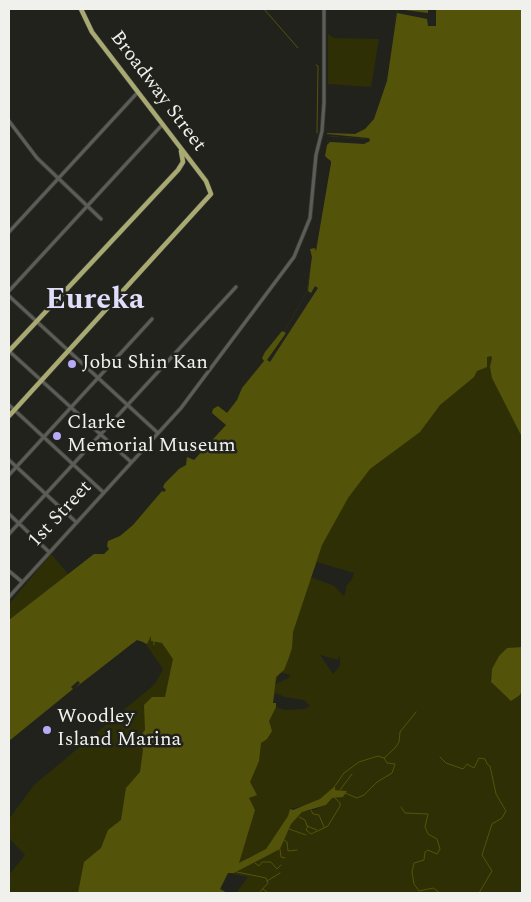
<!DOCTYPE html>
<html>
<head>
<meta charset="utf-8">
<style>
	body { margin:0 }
	#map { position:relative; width:531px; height:902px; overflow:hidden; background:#22221d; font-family:Spectral,serif }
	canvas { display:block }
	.frame { position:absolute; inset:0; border:10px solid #f0f0ed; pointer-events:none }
</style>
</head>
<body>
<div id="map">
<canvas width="531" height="902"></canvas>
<div class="frame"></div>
</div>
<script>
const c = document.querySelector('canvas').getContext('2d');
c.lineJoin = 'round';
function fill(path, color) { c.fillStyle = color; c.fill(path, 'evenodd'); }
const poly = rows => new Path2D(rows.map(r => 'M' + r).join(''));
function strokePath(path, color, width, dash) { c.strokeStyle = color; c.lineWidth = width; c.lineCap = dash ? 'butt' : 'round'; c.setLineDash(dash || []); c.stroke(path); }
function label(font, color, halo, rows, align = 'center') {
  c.font = font + ' Spectral,serif'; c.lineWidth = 5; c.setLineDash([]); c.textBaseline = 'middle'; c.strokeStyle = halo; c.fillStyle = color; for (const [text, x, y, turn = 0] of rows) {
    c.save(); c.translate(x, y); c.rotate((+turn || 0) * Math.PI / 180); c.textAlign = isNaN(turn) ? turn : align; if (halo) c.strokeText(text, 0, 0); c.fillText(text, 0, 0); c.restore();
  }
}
fill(poly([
	[328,34,334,38,379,39,371,87,328,84],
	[496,250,511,299,515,343,522,357,522,647,507,648,499,656,490,679,493,684,511,701,520,695,522,690,522,893,236,893,248,877,228,873,220,889,227,893,217,893,226,871,230,869,238,872,250,859,275,849,280,849,282,842,277,841,276,847,271,848,270,845,299,809,306,811,314,810,326,805,332,798,339,798,333,794,335,792,345,794,346,791,335,790,335,787,326,795,326,800,322,804,308,808,303,806,290,809,288,816,266,849,259,855,249,857,237,869,235,867,248,811,242,784,266,720,271,681,275,672,287,620,304,573,309,548,423,348,488,253],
	[317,562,354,573,352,579,346,586,346,591,344,596,334,586,311,577],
	[340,654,340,666,333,674,320,655,338,660],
	[280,672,290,675,289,678,275,684],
	[275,693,285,697,304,700,310,706,305,709,285,710,276,707,276,703,273,703],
	[51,554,69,575,9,628,9,604],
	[147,632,184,640,121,893,9,893,9,875,25,855,9,838,9,819,34,785,155,684,163,669,145,643]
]), '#2f2f06');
fill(poly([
	[397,9,522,9,522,437,492,378,490,367,492,358,491,356,487,357,487,367,477,371,474,377,440,405,420,432,370,469,348,498,322,545,293,632,292,648,288,660,284,670,276,677,273,703,276,703,276,707,269,721,272,731,267,739,261,743,259,761,250,782,257,795,249,798,255,810,239,863,266,849,288,816,290,809,293,810,320,799,335,786,335,790,347,791,343,797,332,798,326,805,302,812,291,824,280,849,234,873,228,873,220,889,227,893,78,893,84,862,101,848,108,830,121,820,126,788,140,772,143,750,140,737,145,730,144,705,152,697,165,697,173,659,162,643,151,641,151,636,147,644,139,641,132,644,9,743,9,620,94,554,104,554,109,549,107,546,108,541,120,536,133,525,162,491,164,492,166,490,163,487,165,483,179,469,186,465,187,457,194,460,226,425,212,413,213,409,218,406,227,413,237,400,242,388,264,361,262,358,265,352,282,331,284,332,307,291,312,257,310,249,315,248,331,161,324,156,325,148,328,141,368,141,368,139,327,136,327,133,355,133,368,123,382,89],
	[522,647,522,690,520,695,511,701,491,682,492,669,499,656,507,648]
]), '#53540a');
fill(poly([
	[397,9,428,13,428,9,436,9,436,26,428,26,427,19,397,13,387,81,374,119,365,129,355,134,327,133,360,129,371,115,381,86],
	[327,134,369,138,370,141,364,144,330,142,327,145,325,156,331,163,316,251,314,246,330,163,323,157,325,144,330,140,368,141,368,139,327,136],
	[311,264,308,291,311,293,315,286,318,288,270,362,267,360,286,333,284,332,307,291],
	[137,640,143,642,147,646,138,642,133,645,9,745,9,741,73,689,71,687,78,681,80,683,75,688]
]), '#22221d');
strokePath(poly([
	[264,9,298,48],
	[316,65,318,66,317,133],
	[154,641,154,645],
	[440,757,446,763,463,769,467,764,474,768,479,758,485,759,487,764,490,766,496,794,506,811,502,818,492,824,482,855,492,871,479,893],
	[335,786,344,773,359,762,378,756,384,758,395,748,399,742,400,732,416,712],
	[340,790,352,774],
	[345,793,357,798,364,795,377,782,392,773,395,764,387,763,384,758],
	[401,807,405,813,428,814,425,827,428,834,437,839,440,849,437,854,428,850,425,852,424,860,414,863,412,872,414,884,419,891,433,888,440,893],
	[311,810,313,814,319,815,324,827],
	[299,817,305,820,307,826,317,830],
	[308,826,306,830,311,834,328,826,340,806,340,803,335,798],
	[289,829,306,835],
	[284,840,287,842,288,851,297,850],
	[280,849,281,857,285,858],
	[255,863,259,866,262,862,271,862,277,869,281,865],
	[237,872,266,878,268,883,259,893],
	[267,881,280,873],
	[263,889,268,893]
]), '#53540a', 1);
const tertiary = poly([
	[9,121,37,158,101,219],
	[9,232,138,92],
	[9,291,162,125],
	[9,296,158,433],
	[9,351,131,462],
	[9,405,103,492],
	[9,460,76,522],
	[9,475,152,319],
	[9,514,48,551],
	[9,534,236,287],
	[9,571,21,581],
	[9,597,181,408,294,257,310,218,316,155,322,131,324,103,324,9]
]);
const trunk = poly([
	[9,351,178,170,183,162,181,151],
	[9,416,211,194,206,181,92,32,81,9]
]);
strokePath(tertiary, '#3d3e3a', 4.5);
strokePath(trunk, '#3d3e3a', 5.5);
strokePath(tertiary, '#5c5d57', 3);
strokePath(trunk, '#a8aa72', 4.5);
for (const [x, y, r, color] of [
	[72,364,5,"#b7abf8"],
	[57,436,5,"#b7abf8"],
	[47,730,5,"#b7abf8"]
]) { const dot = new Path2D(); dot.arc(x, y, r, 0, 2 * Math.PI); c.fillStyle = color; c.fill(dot); strokePath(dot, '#22221d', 2); }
label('20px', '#f0f0ed', '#22221d', [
	["Broadway Street",157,92,53],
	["1st Street",61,515,-47]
]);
label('20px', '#f0f0ed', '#22221d', [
	["Jobu Shin Kan",82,364],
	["Clarke",67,424],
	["Memorial Museum",67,447],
	["Woodley",57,718],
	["Island Marina",57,741]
], 'left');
label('bold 30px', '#e1defb', '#22221d', [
	["Eureka",95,302]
]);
</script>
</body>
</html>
